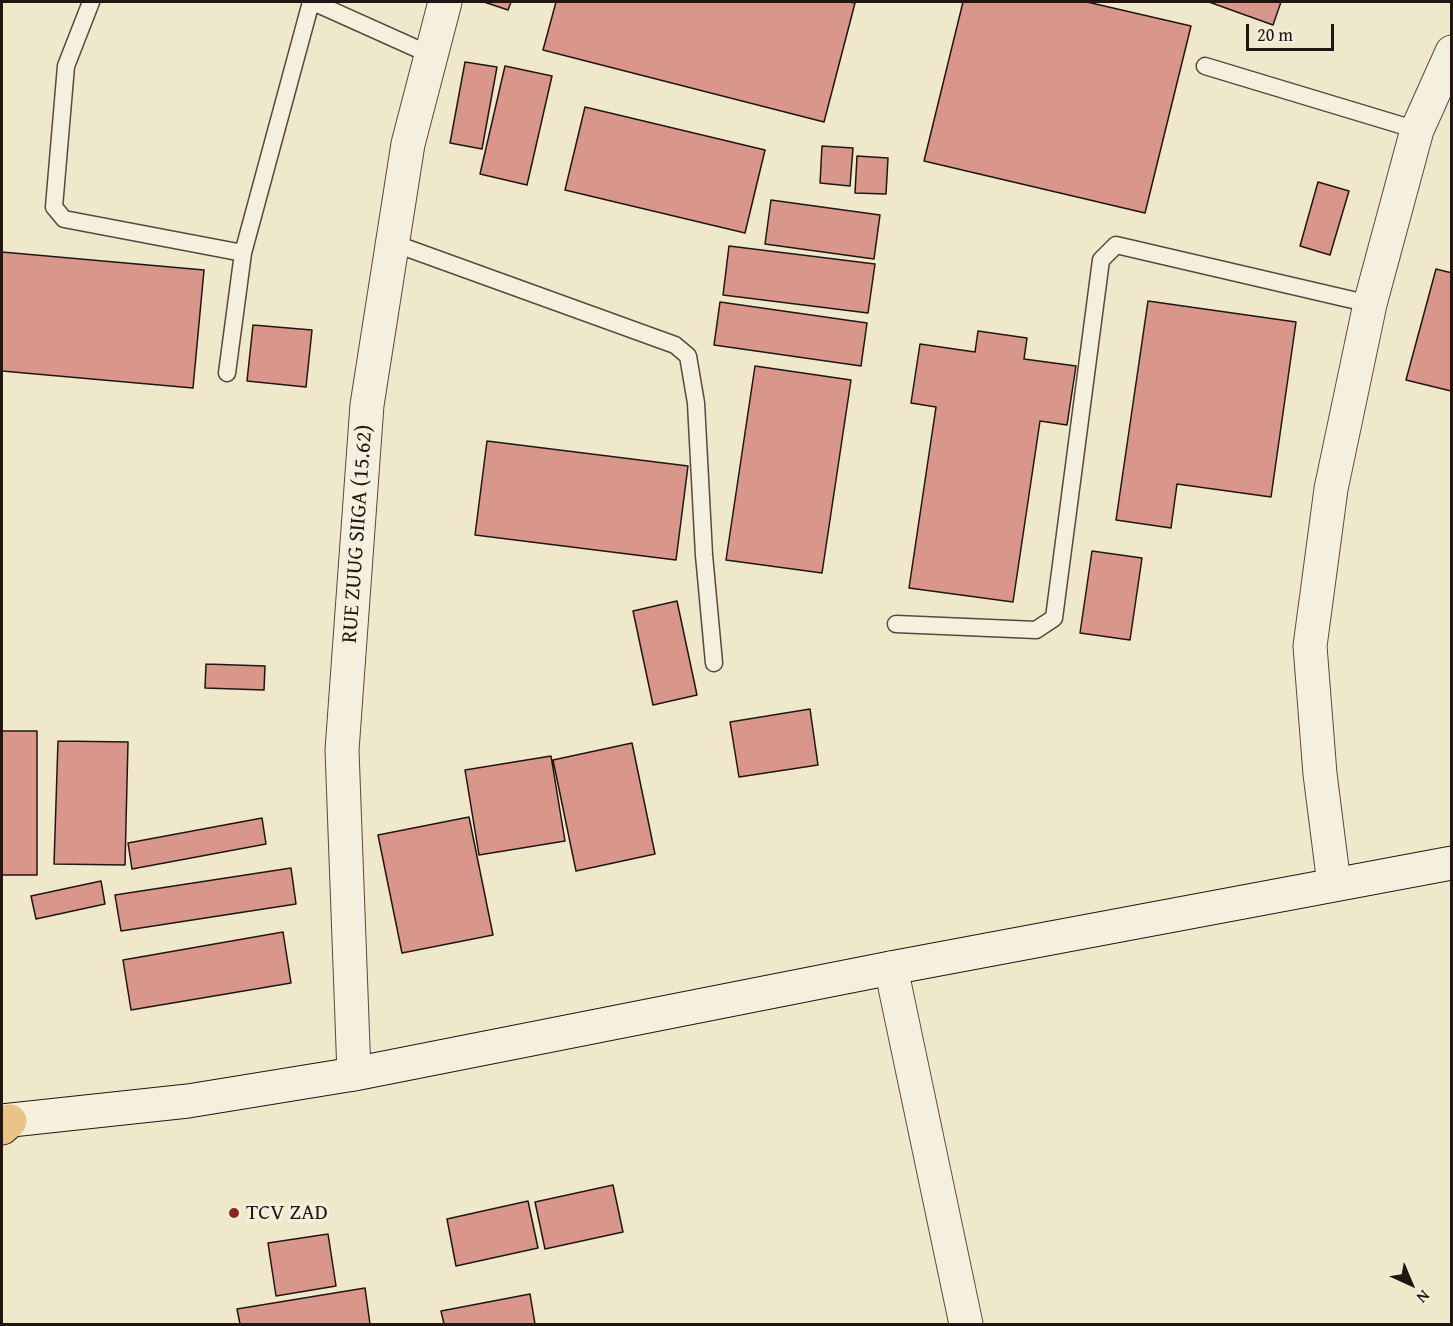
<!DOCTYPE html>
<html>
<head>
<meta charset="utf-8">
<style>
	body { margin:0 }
	#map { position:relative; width:1453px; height:1326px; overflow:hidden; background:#efe8cb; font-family:"Gentium Book Plus",serif }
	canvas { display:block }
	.frame { position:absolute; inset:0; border:3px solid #211611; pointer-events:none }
	.north { position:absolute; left:1381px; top:1254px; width:60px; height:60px; -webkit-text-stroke:4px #f5f0dd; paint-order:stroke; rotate:136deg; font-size:16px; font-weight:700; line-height:24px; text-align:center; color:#211611 }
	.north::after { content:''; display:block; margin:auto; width:21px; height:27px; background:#211611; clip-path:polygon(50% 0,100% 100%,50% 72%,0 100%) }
	.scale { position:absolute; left:1246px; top:24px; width:88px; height:27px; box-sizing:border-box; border:3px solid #211611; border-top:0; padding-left:8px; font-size:18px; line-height:21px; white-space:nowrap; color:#211611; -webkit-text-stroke:4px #f5f0dd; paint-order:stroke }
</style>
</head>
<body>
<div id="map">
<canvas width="1453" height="1326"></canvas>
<div class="frame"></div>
<div class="north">N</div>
<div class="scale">20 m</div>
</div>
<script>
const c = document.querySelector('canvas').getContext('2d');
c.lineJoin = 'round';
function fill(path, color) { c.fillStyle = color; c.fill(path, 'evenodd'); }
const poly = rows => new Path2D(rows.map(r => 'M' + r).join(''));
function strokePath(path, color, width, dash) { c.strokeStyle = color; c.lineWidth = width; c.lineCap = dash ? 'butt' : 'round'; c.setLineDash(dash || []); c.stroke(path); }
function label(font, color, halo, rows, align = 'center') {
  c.font = font + ' "Gentium Book Plus",serif'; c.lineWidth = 6; c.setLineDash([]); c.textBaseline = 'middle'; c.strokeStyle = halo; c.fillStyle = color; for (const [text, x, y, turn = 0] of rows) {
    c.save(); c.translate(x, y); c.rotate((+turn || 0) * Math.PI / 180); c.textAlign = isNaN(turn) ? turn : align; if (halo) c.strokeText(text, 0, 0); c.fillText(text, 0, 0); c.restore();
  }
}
const building = poly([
	[484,2,511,2,508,10,484,2],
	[556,2,849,2,855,3,824,122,543,50,556,2],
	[963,2,1087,2,1191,26,1145,213,924,161,963,2],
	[1209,2,1281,2,1273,25,1209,2],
	[465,62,497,67,482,149,450,143,465,62],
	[505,66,552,76,527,185,480,174,505,66],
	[585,107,765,150,745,233,565,190,585,107],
	[822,146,853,148,850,186,820,183,822,146],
	[857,156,888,158,886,194,855,193,857,156],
	[1318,182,1349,191,1330,255,1300,246,1318,182],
	[771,200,880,215,874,259,765,244,771,200],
	[729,246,875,264,868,313,723,295,729,246],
	[2,252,204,270,193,388,2,371,2,252],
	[1436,269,1452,273,1451,391,1406,380,1436,269],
	[1148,301,1296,322,1271,497,1177,484,1171,528,1116,520,1148,301],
	[720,302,867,323,861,366,714,345,720,302],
	[253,325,312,330,306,387,247,381,253,325],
	[978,331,1027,338,1024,359,1076,366,1067,425,1040,421,1013,602,909,588,936,407,911,403,920,344,975,352,978,331],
	[755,366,851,380,822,573,726,560,755,366],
	[487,441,688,466,676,560,475,535,487,441],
	[1092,551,1142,558,1130,640,1080,633,1092,551],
	[677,601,697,695,653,705,633,611,677,601],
	[206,664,265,666,264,690,205,688,206,664],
	[810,709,818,765,739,777,730,722,810,709],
	[2,731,37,731,37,875,2,875,2,731],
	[58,741,128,742,125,865,54,864,58,741],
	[632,743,655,854,576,871,553,760,632,743],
	[551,756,565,841,479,855,465,770,551,756],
	[469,817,493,935,402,953,378,835,469,817],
	[262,818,266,844,132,869,128,843,262,818],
	[291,868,296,904,121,931,115,895,291,868],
	[101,881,105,904,36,919,31,896,101,881],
	[283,932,291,983,131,1010,123,960,283,932],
	[613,1185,623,1232,545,1249,535,1202,613,1185],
	[528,1201,538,1248,456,1266,447,1219,528,1201],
	[328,1234,336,1286,276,1296,268,1243,328,1234],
	[365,1288,370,1324,240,1324,237,1309,365,1288],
	[530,1294,535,1324,444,1324,441,1311,530,1294]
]);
fill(building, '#d9968a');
strokePath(building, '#211611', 1.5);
const service = poly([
	[91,2,66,66,54,207,64,219,243,253],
	[313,2,431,55],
	[1205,66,1417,130],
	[393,243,675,345,688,356,696,403,704,555,714,663],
	[227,373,243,253,311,2],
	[896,624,1036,630,1054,618,1101,260,1116,245,1370,304]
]);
const minor = poly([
	[1334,884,1320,774,1310,646,1331,489,1370,304,1417,130,1452,52],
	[891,968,966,1324],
	[354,1074,342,750,367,405,408,144,445,2]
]);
const secondary = poly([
	[2,1121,188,1101,354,1074,891,968,1452,863]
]);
const primary = poly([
	[2,1128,10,1121]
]);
strokePath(service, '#544a40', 19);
strokePath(minor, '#544a40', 35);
strokePath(secondary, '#211611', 35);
strokePath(primary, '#211611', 35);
strokePath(service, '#f5f0dd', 16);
strokePath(minor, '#f5f0dd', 33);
strokePath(secondary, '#f5f0dd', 33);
strokePath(primary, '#e8c486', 33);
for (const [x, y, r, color] of [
	[234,1213,6,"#8f2418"]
]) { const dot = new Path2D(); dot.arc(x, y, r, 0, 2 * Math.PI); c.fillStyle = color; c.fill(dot); strokePath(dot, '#f5f0dd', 2); }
label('22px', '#211611', '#f5f0dd', [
	["RUE ZUUG SIIGA (15.62)",358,534,-86]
]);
label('22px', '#211611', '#f5f0dd', [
	["TCV ZAD",246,1213]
], 'left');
</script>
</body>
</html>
